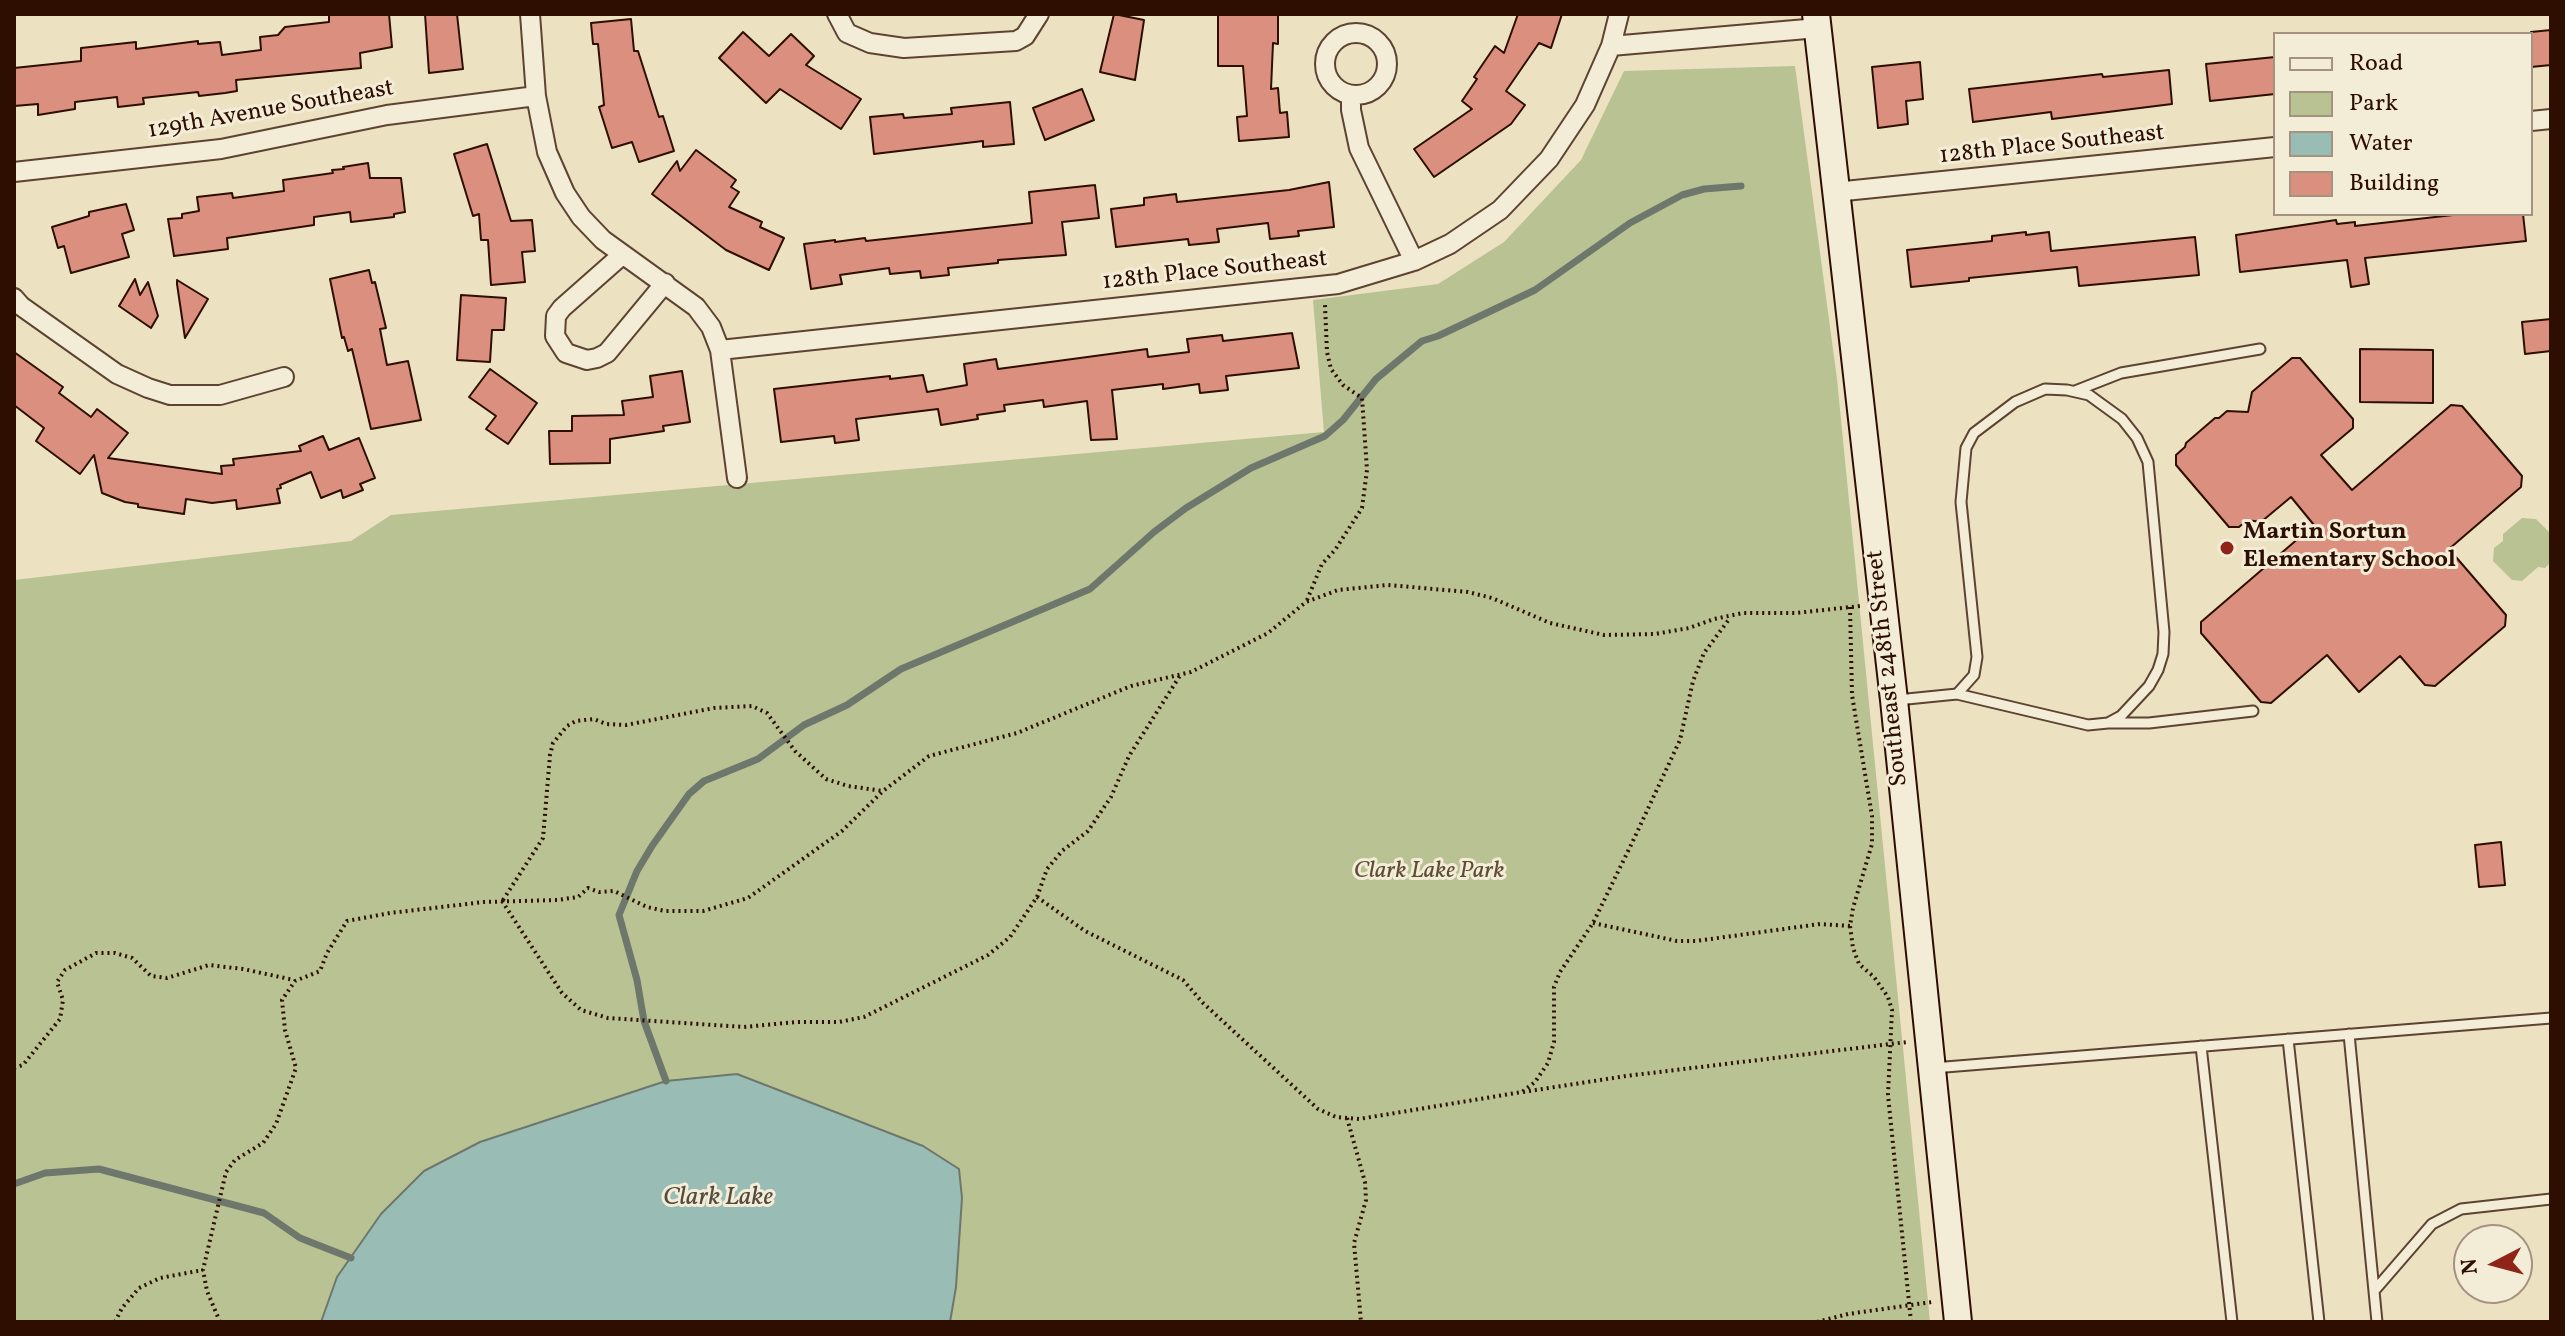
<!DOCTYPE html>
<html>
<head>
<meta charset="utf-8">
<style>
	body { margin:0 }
	#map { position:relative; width:2565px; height:1336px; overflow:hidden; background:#ece1c1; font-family:Vollkorn,serif }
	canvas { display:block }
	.frame { position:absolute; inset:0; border:16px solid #2d0e01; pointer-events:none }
	.legend { position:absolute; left:2273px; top:32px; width:260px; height:184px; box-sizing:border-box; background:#f3ecd7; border:2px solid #a49381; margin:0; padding:10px 14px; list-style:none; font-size:24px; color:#2d0e01 }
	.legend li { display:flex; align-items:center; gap:16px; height:40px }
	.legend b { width:40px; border:2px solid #a49381 }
	.north { position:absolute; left:2453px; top:1224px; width:80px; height:80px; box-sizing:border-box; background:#f3ecd7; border:2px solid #a49381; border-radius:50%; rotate:264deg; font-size:22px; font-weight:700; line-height:32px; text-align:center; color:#2d0e01 }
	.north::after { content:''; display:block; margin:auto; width:28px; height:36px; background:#8f2418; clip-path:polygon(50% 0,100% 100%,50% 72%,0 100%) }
</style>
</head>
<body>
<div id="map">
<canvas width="2565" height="1336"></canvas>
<div class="frame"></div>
<ul class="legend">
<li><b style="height:10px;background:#f3ecd7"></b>Road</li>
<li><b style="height:22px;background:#b9c292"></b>Park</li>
<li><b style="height:22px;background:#99bdb4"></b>Water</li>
<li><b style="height:22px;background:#db8f7f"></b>Building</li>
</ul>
<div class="north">N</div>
</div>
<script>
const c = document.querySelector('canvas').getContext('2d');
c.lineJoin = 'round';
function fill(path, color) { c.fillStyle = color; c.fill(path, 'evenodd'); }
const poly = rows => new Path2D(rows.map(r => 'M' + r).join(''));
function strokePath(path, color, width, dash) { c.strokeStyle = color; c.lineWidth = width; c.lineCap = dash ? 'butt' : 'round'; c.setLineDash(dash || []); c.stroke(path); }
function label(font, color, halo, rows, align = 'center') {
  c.font = font + ' Vollkorn,serif'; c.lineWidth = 6; c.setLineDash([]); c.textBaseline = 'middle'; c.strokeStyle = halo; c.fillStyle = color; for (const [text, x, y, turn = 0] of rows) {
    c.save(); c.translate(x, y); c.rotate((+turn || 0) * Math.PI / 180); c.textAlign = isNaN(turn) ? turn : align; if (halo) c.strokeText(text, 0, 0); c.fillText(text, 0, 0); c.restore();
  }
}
fill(poly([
	[1795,66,1837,379,1930,1322,14,1322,14,580,351,541,391,515,1324,432,1313,300,1438,284,1504,242,1581,160,1624,71],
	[2522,518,2536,519,2551,534,2551,562,2545,568,2538,567,2522,581,2512,580,2493,561,2494,548,2503,541,2503,534]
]), '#b9c292');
const water = poly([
	[737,1074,923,1146,959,1169,962,1198,956,1287,950,1322,321,1322,337,1277,381,1214,424,1171,480,1142,666,1081,737,1074]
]);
fill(water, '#99bdb4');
strokePath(water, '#6e776c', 2);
strokePath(poly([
	[666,1081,644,1021,637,980,619,915,637,871,652,846,689,794,704,781,758,759,804,725,847,705,901,669,1090,589,1154,532,1186,508,1251,468,1325,436,1343,420,1376,379,1422,341,1438,336,1535,290,1630,223,1682,195,1704,189,1741,186],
	[14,1184,45,1173,99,1169,264,1213,300,1238,351,1258]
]), '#6e776c', 7);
const building = poly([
	[329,14,389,14,392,47,360,53,361,68,236,80,237,91,225,93,199,96,198,92,143,98,144,104,118,107,117,97,75,102,75,109,38,115,38,104,14,106,14,68,81,61,81,48,136,42,136,49,198,41,198,44,220,42,222,55,261,50,260,37,278,35,285,27,329,22,329,14],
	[425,14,457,14,463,69,429,73,425,14],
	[1114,14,1144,20,1135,80,1100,72,1114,14],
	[1218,14,1278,14,1278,44,1273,43,1271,89,1278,88,1280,113,1287,112,1289,137,1239,141,1237,117,1247,116,1243,66,1218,66,1218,14],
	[1518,14,1562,14,1551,48,1539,43,1506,91,1525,105,1511,124,1434,177,1414,149,1472,109,1462,101,1477,79,1474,77,1495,46,1504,53,1518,14],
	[631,19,634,51,638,51,659,117,663,116,674,151,639,162,632,142,612,148,599,107,604,105,598,44,593,44,591,23,631,19],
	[2551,30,2551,65,2531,67,2531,32,2551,30],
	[743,32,769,56,791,34,814,56,806,65,861,99,841,129,780,89,766,103,719,58,743,32],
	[2275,57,2275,94,2210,101,2206,64,2275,57],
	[1920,62,1923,99,1906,101,1908,124,1878,128,1872,67,1920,62],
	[2169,70,2172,104,2052,119,2051,112,1973,122,1969,89,2102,74,2103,77,2169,70],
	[1082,89,1094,120,1045,140,1033,108,1082,89],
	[1010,102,1014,144,983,147,983,141,874,154,870,117,903,114,904,118,952,114,951,108,1010,102],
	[487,144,511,221,532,220,535,251,522,252,525,282,491,285,488,240,481,240,479,214,473,216,454,154,487,144],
	[696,150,736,180,731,187,739,192,729,207,762,222,760,227,784,238,769,270,726,250,652,194,677,161,680,171,696,150],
	[368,163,370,178,401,178,405,212,394,214,394,217,351,222,350,212,314,217,314,225,227,238,228,249,174,256,168,219,182,218,182,214,199,211,197,197,232,193,233,198,284,191,283,180,333,173,332,170,344,169,343,167,368,163],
	[1329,182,1334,227,1298,231,1299,236,1270,239,1268,223,1217,229,1219,242,1189,245,1188,239,1116,247,1111,209,1144,205,1144,198,1176,194,1177,202,1289,190,1329,182],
	[1095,185,1099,218,1062,222,1066,255,998,260,998,263,948,268,949,275,921,278,920,271,890,274,889,268,840,275,842,284,811,289,804,244,835,240,835,242,865,238,866,241,1032,223,1029,192,1095,185],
	[126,204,134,230,122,234,129,257,71,273,64,246,58,248,52,227,89,216,89,212,126,204],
	[2462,214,2523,214,2526,241,2365,258,2369,284,2351,287,2347,260,2240,272,2236,235,2336,220,2337,224,2355,222,2355,226,2462,214],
	[2026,232,2026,235,2049,232,2051,251,2195,237,2199,275,2079,286,2077,267,1969,278,1969,281,1911,287,1907,250,1992,241,1992,236,2026,232],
	[369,270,372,283,375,282,386,328,380,329,387,365,408,361,421,420,371,429,352,349,348,351,344,337,342,338,330,279,369,270],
	[135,279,140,295,148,282,158,316,151,328,119,306,135,279],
	[177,280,208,299,185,338,177,284,177,280],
	[461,295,506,298,504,330,492,330,490,362,457,360,461,295],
	[2551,319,2551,351,2525,354,2522,322,2551,319],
	[1292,333,1299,368,1226,376,1228,390,1200,393,1199,384,1163,389,1163,384,1112,390,1117,439,1091,440,1087,401,1044,407,1043,400,1004,405,1005,411,977,415,978,419,941,425,938,409,856,419,859,440,835,443,834,436,781,442,774,389,890,376,890,379,923,375,927,392,967,385,964,364,996,359,998,369,1147,349,1148,357,1189,352,1187,339,1222,335,1223,341,1292,333],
	[2360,349,2433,350,2433,403,2360,402,2360,349],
	[14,352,63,387,59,393,91,417,97,409,128,433,108,458,222,474,221,466,234,465,233,459,301,451,299,446,323,436,329,450,359,438,375,478,360,484,363,490,343,498,341,490,321,498,311,472,280,485,281,488,277,489,280,503,237,509,236,500,212,503,186,499,184,514,138,507,138,504,125,502,102,493,94,455,80,474,36,441,44,428,14,405,14,352],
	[2292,358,2300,358,2353,419,2353,428,2321,455,2352,490,2451,405,2462,406,2522,476,2521,487,2449,549,2506,615,2505,626,2435,686,2425,685,2400,656,2359,692,2327,655,2271,703,2261,702,2201,633,2201,622,2314,525,2291,497,2261,522,2247,520,2239,527,2229,527,2176,465,2176,455,2185,447,2186,443,2215,418,2219,418,2227,411,2248,412,2252,392,2292,358],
	[490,369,537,403,508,444,486,429,496,416,469,397,490,369],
	[682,371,690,422,663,426,664,431,610,439,610,463,550,464,549,431,572,431,572,416,624,415,622,401,653,397,650,376,682,371],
	[2501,842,2505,885,2479,887,2475,845,2501,842]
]);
fill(building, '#db8f7f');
strokePath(building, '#2d0e01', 2);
const lane = poly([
	[2075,391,2121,373,2260,349],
	[1897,700,1957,694,2088,725,2108,723,2121,716,2149,686,2158,670,2163,654,2164,632,2148,462,2137,438,2122,419,2089,395,2067,390,2045,389,2015,402,1974,433,1966,448,1961,502,1977,657,1974,675,1957,694],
	[2111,723,2149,723,2253,711],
	[2349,1034,2377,1322],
	[2288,1039,2319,1322],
	[2201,1046,2232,1322],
	[1933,1068,2551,1018],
	[2374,1291,2432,1224,2461,1209,2551,1199]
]);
const street = poly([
	[530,14,536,96,547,152,565,193,581,217,603,240,696,307,711,327,720,350,737,478],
	[837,14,847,33,870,43,904,48,1016,41,1025,36,1039,14],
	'1325 64a31 31 0 1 1 62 0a31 31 0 1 1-62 0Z',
	[1611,46,1818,28],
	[1351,95,1351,110,1359,148,1414,261],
	[2531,121,2551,119],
	[14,172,221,149,387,115,536,96],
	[1835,192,2275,147],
	[622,255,562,308,556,316,555,336,566,353,587,360,597,358,607,353,665,283],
	[14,298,21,306,117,374,148,388,170,395,220,395,284,377],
	[720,350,1338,284,1414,261,1450,244,1500,210,1549,159,1585,105,1611,46,1619,14]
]);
const secondary = poly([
	[1816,14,1894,700,1958,1322]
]);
strokePath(lane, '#5d4331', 13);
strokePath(street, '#5d4331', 22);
strokePath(secondary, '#2d0e01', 30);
strokePath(poly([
	[1307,600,1322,564,1335,550,1362,508,1367,470,1362,398,1343,385,1331,369,1327,352,1325,305],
	[1850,607,1852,695,1872,816,1872,844,1853,908,1850,926,1853,948,1859,964,1874,977,1888,997,1892,1010,1888,1095,1911,1322],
	[1037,897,1085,931,1183,980,1203,1003,1318,1109,1336,1117,1359,1119,1522,1092,1535,1082,1548,1063,1554,1042,1554,987,1560,972,1593,923,1632,843,1680,740,1693,681,1704,653,1730,618],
	[503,900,543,838,550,755,553,743,567,726,576,721,594,719,606,724,626,725,714,708,752,706,767,713,795,751,826,779,848,786,883,791],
	[502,901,562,993,581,1010,608,1018,744,1027,796,1022,839,1022,864,1017,988,955,1010,937,1037,897,1047,869,1062,851,1088,831,1111,797,1129,756,1181,674],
	[1593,923,1677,941,1696,941,1820,924,1850,926],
	[14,1068,23,1065,60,1019,63,1000,57,982,65,970,96,953,115,953,132,958,151,976,167,978,209,965,243,969,294,980],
	[1523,1092,1626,1076,1907,1042],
	[1347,1118,1365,1182,1366,1200,1354,1243,1361,1322],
	[115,1322,122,1308,139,1288,160,1278,203,1270],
	[220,1322,207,1291,203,1270,226,1172,235,1160,263,1143,276,1124,296,1068,285,1030,282,1000,295,981,320,971,327,953,347,921,390,913,484,902,557,900,578,897,588,888,599,892,614,891,647,907,665,911,703,911,748,898,842,831,883,791,929,756,1017,733,1131,686,1191,672,1268,633,1306,602,1338,590,1388,585,1468,592,1492,598,1550,623,1604,635,1655,634,1689,628,1714,619,1743,613,1796,613,1860,606],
	[1817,1322,1848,1314,1932,1302]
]), '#2d0e01', 4, [2, 4]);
strokePath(lane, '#f3ecd7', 9);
strokePath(street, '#f3ecd7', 18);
strokePath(secondary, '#f3ecd7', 26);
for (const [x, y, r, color] of [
	[2227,548,8,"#8f2418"]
]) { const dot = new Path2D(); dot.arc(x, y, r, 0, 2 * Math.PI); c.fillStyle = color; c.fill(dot); strokePath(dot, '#f3ecd7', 3); }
label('24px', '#2d0e01', '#f3ecd7', [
	["129th Avenue Southeast",271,111,-10],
	["128th Place Southeast",2052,146,-6],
	["128th Place Southeast",1215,272,-6],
	["Southeast 248th Street",1889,668,-96]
]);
label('bold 24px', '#2d0e01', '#f3ecd7', [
	["Martin Sortun",2243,534],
	["Elementary School",2243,562]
], 'left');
label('italic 24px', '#5e4d34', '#f3ecd7', [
	["Clark Lake Park",1429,873]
]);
label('italic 26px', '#534b40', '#f3ecd7', [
	["Clark Lake",718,1199]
]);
</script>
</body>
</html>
